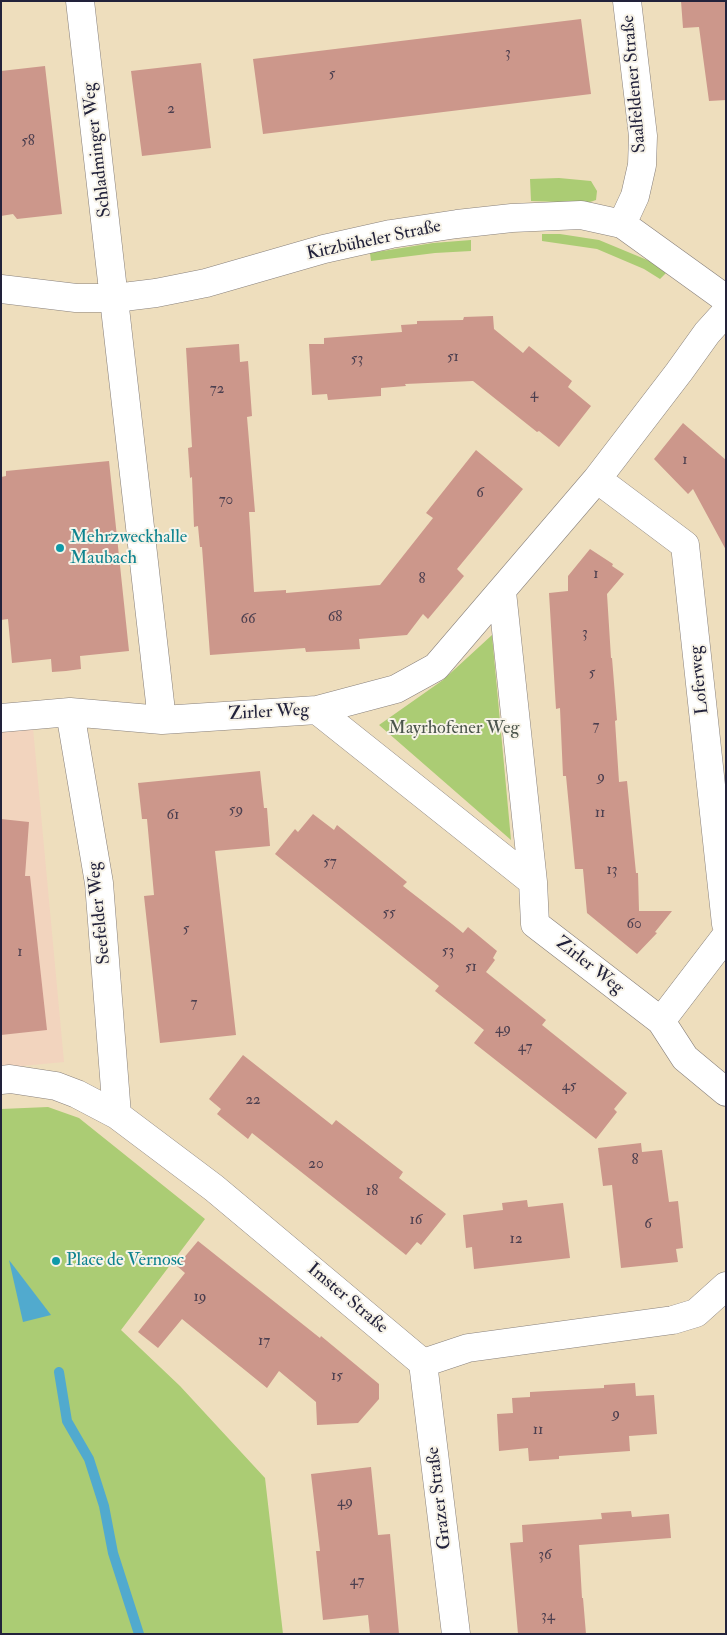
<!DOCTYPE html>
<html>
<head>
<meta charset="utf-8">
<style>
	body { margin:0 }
	#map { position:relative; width:727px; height:1635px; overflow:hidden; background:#eedebd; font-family:"IM FELL Double Pica",serif }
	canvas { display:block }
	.frame { position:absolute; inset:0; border:2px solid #22223b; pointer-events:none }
</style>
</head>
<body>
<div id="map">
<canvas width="727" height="1635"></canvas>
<div class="frame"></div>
</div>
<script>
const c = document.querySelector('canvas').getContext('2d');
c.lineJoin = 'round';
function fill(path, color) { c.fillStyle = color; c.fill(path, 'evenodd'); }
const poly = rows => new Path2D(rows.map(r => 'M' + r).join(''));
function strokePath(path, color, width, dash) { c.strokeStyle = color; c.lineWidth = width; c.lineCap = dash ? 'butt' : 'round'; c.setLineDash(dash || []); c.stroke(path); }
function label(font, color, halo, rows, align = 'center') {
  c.font = font + ' "IM FELL Double Pica",serif'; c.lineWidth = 4; c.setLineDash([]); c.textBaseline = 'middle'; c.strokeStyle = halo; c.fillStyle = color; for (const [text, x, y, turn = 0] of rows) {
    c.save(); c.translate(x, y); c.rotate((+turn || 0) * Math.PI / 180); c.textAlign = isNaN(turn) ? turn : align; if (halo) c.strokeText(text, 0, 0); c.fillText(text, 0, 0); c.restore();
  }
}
fill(poly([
	[33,728,64,1062,1,1068,1,732]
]), '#f2d4be');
fill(poly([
	[559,178,591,181,597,191,596,200,587,203,531,201,530,179],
	[542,234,560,234,599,240,652,262,667,272,660,279,644,269,597,249,542,241],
	[471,240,471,251,435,253,371,261,370,253,433,243],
	[492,635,511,840,379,725,443,680],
	[48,1107,79,1118,205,1219,121,1330,180,1386,265,1478,283,1634,1,1634,1,1109]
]), '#abcc74');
fill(poly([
	[9,1260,51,1315,23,1322]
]), '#51aace');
strokePath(poly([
	[59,1372,67,1421,89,1459,104,1506,113,1553,139,1634]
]), '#51aace', 10);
fill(poly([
	[681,1,726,1,726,100,709,101,699,27,683,28],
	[581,19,591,94,263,134,253,59],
	[201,63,211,148,142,156,131,71],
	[45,66,62,214,17,219,13,214,1,216,1,71],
	[493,316,494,329,523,353,529,346,572,381,568,387,591,406,559,447,539,431,537,432,473,381,405,384,406,386,381,388,381,396,328,400,327,394,312,395,309,344,324,344,324,338,402,332,401,325,417,324,417,321,463,320,464,317],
	[239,344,240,362,248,361,252,416,247,417,255,512,249,512,254,592,286,590,286,593,380,585,433,518,426,513,476,450,523,489,457,569,464,576,428,619,423,614,407,635,359,639,360,649,306,652,305,648,210,655,202,547,200,547,198,526,194,527,192,477,190,478,188,448,192,447,186,348],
	[683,423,726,460,726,550,693,489,688,494,654,459],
	[109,461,129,651,80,656,81,669,66,671,52,672,51,659,12,663,8,619,1,620,1,477,6,476,6,471],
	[590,549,613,564,612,566,624,574,607,594,611,658,612,658,617,720,615,721,619,782,627,781,636,873,638,873,639,911,672,911,655,932,657,933,637,954,587,913,583,869,575,869,566,776,563,776,560,708,556,709,549,593,568,591,568,576],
	[260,771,264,808,267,808,270,846,215,851,236,1035,160,1043,144,896,154,895,147,819,142,819,138,783],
	[313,814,334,830,337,825,407,882,403,886,452,924,463,933,468,927,497,951,493,958,495,960,486,972,546,1020,542,1025,627,1093,614,1109,617,1112,596,1139,474,1043,484,1030,435,991,439,986,275,854,295,829,298,832],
	[1,819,29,822,25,876,30,876,47,1030,1,1035],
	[243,1055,332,1125,336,1120,403,1172,399,1178,446,1214,421,1245,417,1242,406,1255,252,1133,248,1139,217,1114,221,1109,209,1099],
	[641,1143,642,1152,662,1150,669,1202,678,1201,683,1248,676,1249,678,1262,621,1268,612,1185,603,1186,598,1148],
	[527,1200,528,1207,563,1203,570,1258,474,1269,472,1247,466,1248,463,1215,503,1210,502,1203],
	[198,1241,320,1338,321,1336,379,1384,379,1399,358,1423,317,1425,316,1402,279,1371,267,1388,182,1319,158,1348,138,1332,185,1273,177,1266],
	[635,1383,636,1396,654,1395,657,1434,629,1436,630,1451,559,1456,559,1459,529,1461,528,1448,499,1451,497,1414,513,1413,512,1398,530,1397,530,1392,604,1388,604,1385],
	[371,1467,378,1535,390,1534,399,1634,370,1634,368,1615,323,1620,316,1551,320,1551,311,1474],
	[631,1511,632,1517,669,1514,671,1538,579,1545,582,1598,583,1598,586,1634,518,1634,510,1543,523,1542,522,1525,602,1519,601,1513]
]), '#cc978b');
const minor = poly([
	[80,1,162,720,317,710,396,689,436,667,597,479,679,372,707,333,726,312],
	[622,224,635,196,642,165,643,136,627,1],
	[1,289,76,298,115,298,156,293,206,283,324,249,391,234,457,224,512,218,581,215,622,224,726,299],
	[597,479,685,545,726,924],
	[502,592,533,882],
	[317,710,533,882,535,924,661,1021,685,1058,726,1092],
	[70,712,99,883,117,1115],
	[1,718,70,712,162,720],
	[661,1021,726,936],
	[1,1080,10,1079,56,1086,77,1094,117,1115,214,1188,423,1363,468,1348,673,1320,696,1313,726,1286],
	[423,1363,456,1634]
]);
strokePath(minor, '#88807c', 29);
strokePath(minor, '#fff', 28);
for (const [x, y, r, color] of [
	[60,548,5,"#0f9aa8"],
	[56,1261,5,"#0f9aa8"]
]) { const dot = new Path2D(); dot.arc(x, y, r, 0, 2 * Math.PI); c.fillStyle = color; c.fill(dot); strokePath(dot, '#f7f3e8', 2); }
label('15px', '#4c3f4f', null, [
	["3",508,54],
	["5",332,75],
	["2",171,110],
	["58",28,142],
	["51",453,358],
	["53",357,360],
	["72",217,390],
	["4",534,395],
	["1",685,461],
	["6",480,494],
	["70",226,501],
	["1",596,575],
	["8",422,580],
	["68",335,618],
	["66",248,620],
	["3",585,634],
	["5",592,674],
	["7",596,727],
	["9",601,778],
	["59",236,811],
	["11",600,814],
	["61",173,816],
	["57",330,863],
	["13",612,871],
	["55",389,914],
	["60",634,925],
	["5",186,930],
	["53",448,952],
	["1",20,953],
	["51",471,968],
	["7",194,1004],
	["49",503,1030],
	["47",525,1048],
	["45",569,1087],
	["22",253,1101],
	["8",635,1161],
	["20",316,1165],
	["18",372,1192],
	["16",416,1221],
	["6",648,1225],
	["12",516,1240],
	["19",200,1298],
	["17",264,1342],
	["15",337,1377],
	["9",616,1415],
	["11",538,1431],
	["49",345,1503],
	["36",545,1556],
	["47",357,1582],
	["34",548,1617]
]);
label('18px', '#22223b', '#f7f3e8', [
	["Saalfeldener Straße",635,84,-95],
	["Schladminger Weg",98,150,-97],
	["Kitzbüheler Straße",374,241,-12],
	["Loferweg",700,680,-96],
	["Zirler Weg",269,713,-3],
	["Seefelder Weg",100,913,-96],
	["Zirler Weg",589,966,38],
	["Imster Straße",347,1299,40],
	["Grazer Straße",440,1498,-97]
]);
label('18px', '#0d838f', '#f7f3e8', [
	["Mehrzweckhalle",70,538],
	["Maubach",70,559],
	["Place de Vernosc",66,1261]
], 'left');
label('18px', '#4b554c', '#f7f3e8', [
	["Mayrhofener Weg",454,729]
]);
</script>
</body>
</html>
